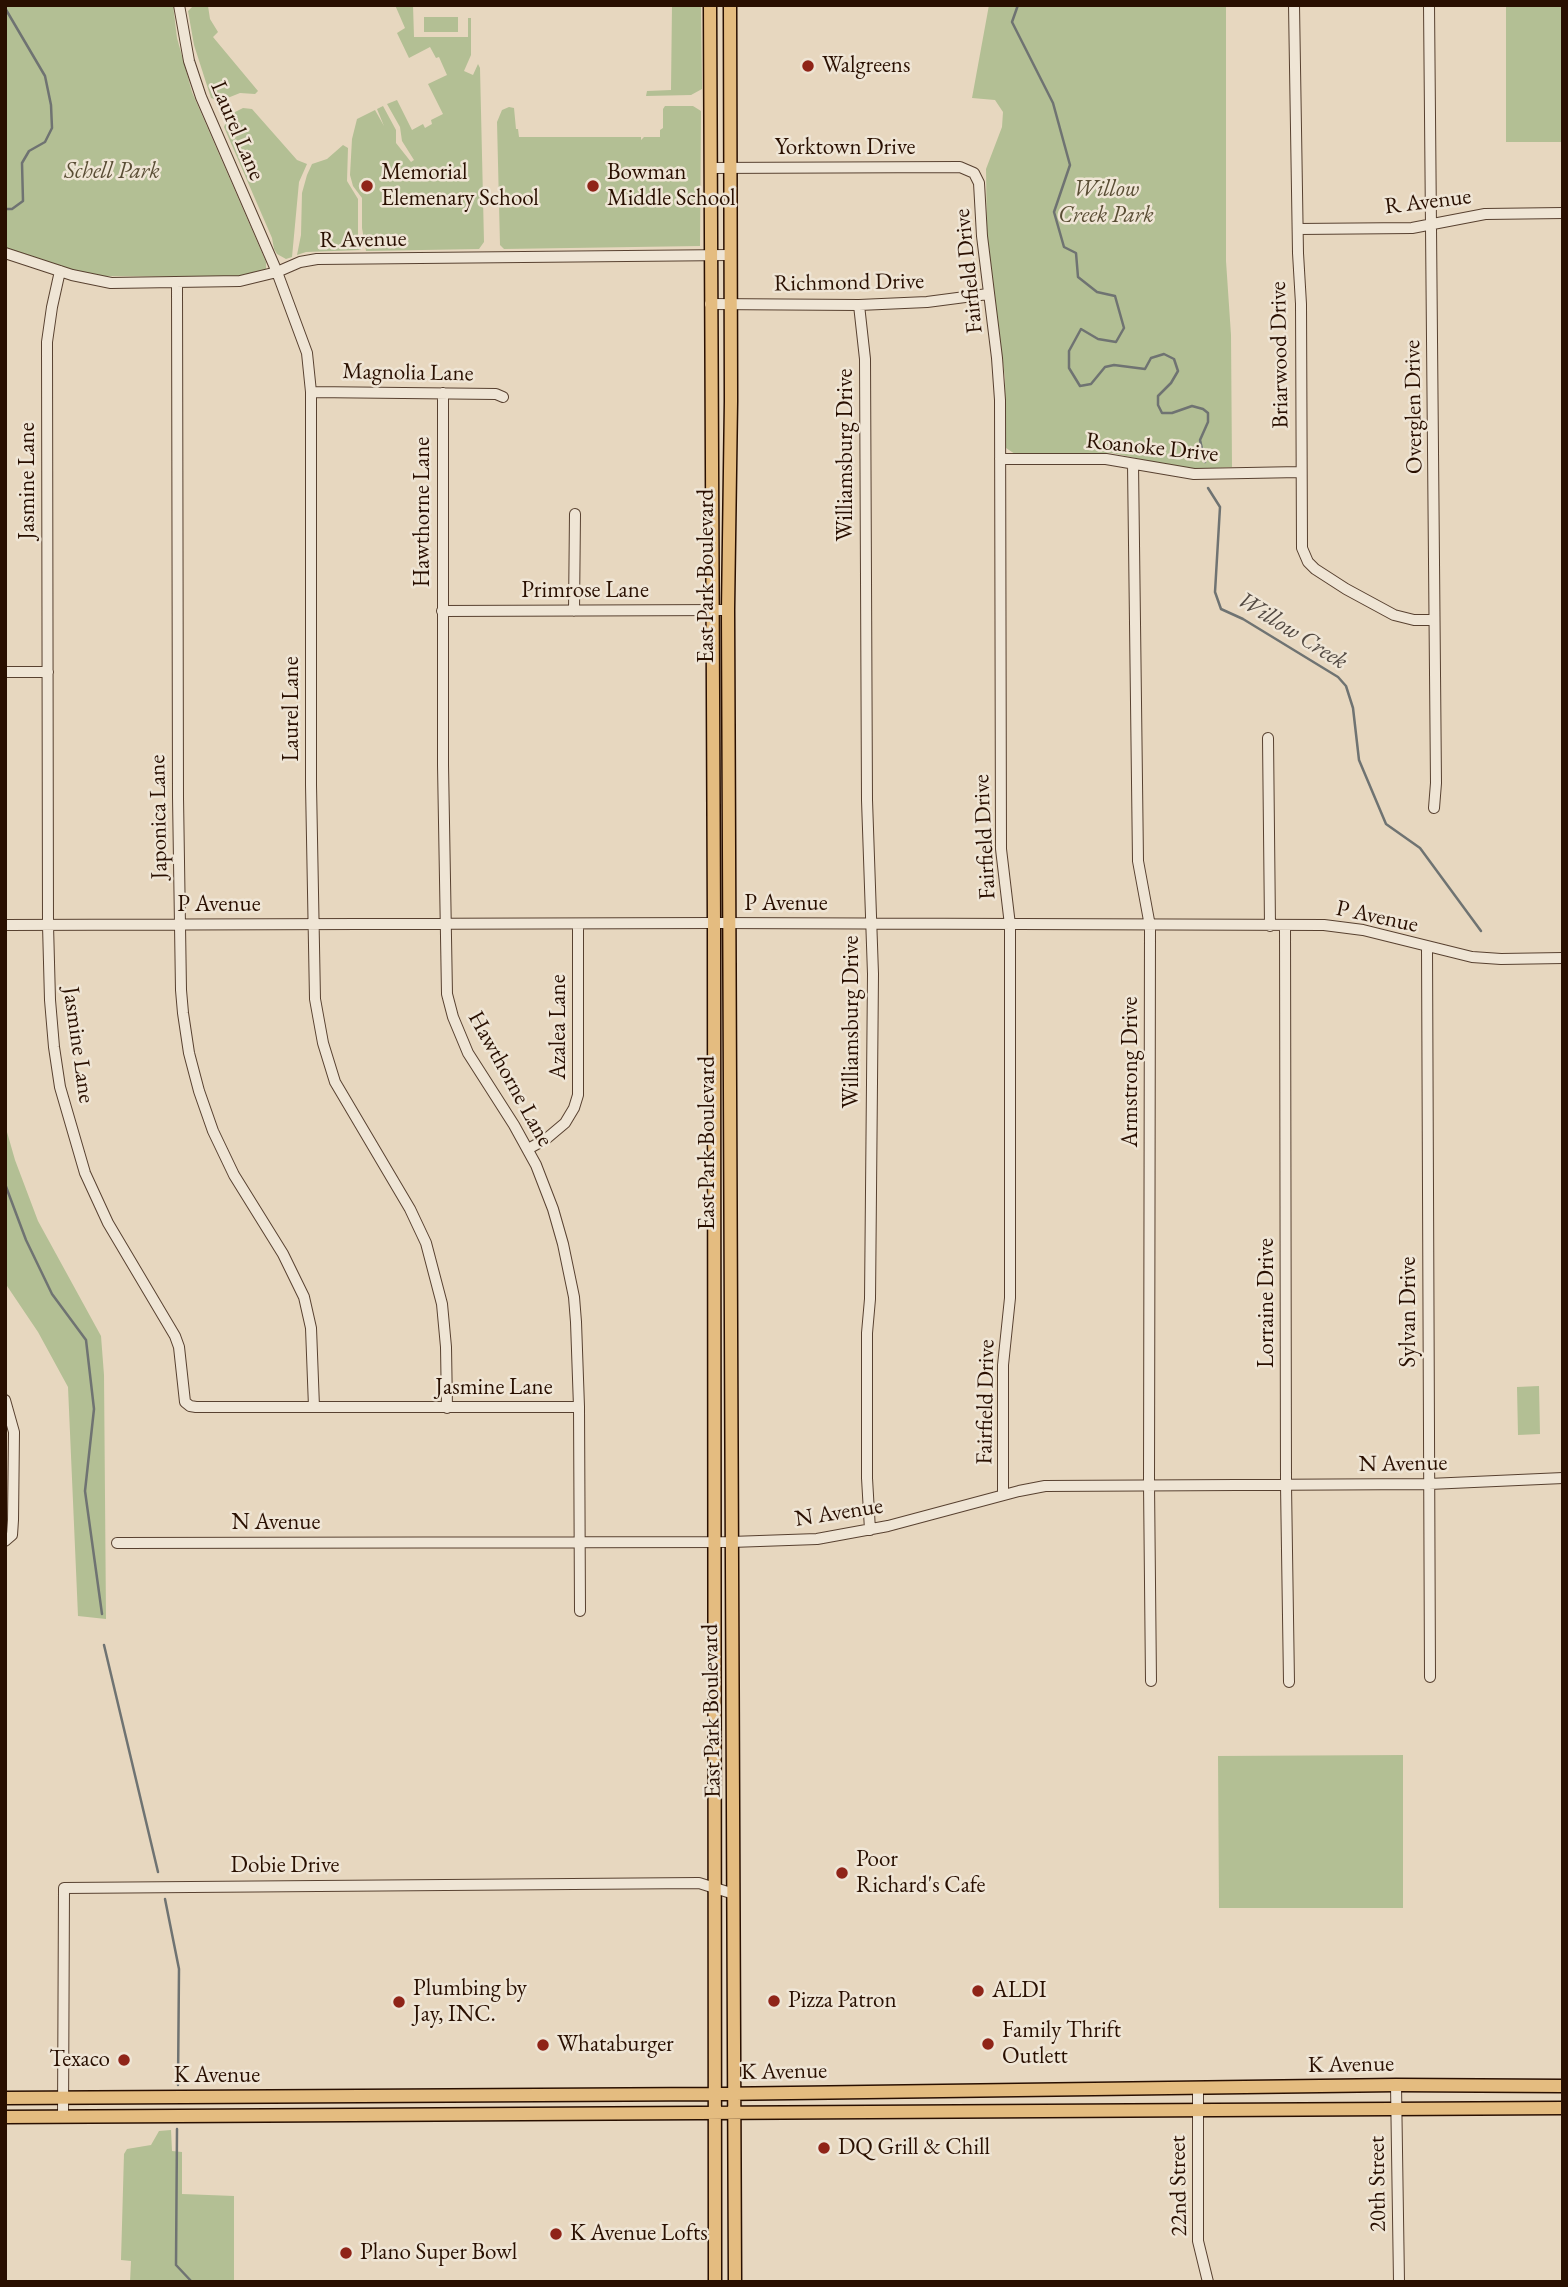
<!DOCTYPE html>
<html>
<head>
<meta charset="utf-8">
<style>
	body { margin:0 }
	#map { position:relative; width:1568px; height:2287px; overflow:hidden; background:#e7d7bf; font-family:"EB Garamond",serif }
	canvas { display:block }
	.frame { position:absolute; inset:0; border:7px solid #290f00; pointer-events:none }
</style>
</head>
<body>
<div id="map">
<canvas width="1568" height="2287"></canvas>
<div class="frame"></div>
</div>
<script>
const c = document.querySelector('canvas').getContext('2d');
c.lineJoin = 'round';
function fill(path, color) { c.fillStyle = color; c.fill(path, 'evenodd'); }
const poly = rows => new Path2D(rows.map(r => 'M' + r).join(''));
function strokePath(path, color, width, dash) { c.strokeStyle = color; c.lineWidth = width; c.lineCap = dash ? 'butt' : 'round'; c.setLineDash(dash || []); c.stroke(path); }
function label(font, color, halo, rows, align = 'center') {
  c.font = font + ' "EB Garamond",serif'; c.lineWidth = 5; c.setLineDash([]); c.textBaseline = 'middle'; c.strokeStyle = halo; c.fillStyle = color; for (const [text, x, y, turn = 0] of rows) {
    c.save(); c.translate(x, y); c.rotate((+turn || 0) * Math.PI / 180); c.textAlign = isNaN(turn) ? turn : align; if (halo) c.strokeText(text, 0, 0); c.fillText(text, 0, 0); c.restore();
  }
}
fill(poly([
	[5,5,173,5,177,38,192,92,266,262,266,270,262,273,239,277,90,276,5,250],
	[194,5,208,6,210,19,218,32,213,37,258,91,255,94,240,93,220,101,211,98,194,45,188,11],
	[395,5,413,5,414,37,468,37,468,18,471,18,471,55,464,71,473,75,478,64,480,68,484,242,479,249,366,251,362,228,362,198,353,186,350,175,352,139,357,119,375,110,384,126,377,109,383,106,396,130,396,143,411,162,414,160,402,141,400,127,387,104,397,100,412,130,423,124,425,128,432,124,431,120,443,114,428,84,447,75,439,57,436,58,430,47,409,58,397,33,405,28],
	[672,5,701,5,702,89,691,95,646,96,647,91,671,90],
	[989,5,1226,5,1226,261,1231,335,1232,467,1196,469,1178,467,1112,453,1015,454,1006,448,1005,378,987,239,986,169,1002,127,1003,112,995,100,972,98],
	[1506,5,1563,5,1563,142,1506,142],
	[424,17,458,17,458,32,424,32],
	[665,106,693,106,701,111,700,246,504,249,500,245,497,122,502,110,509,107,514,108,516,129,518,129,519,137,641,137,641,140,644,137,660,137,660,130,663,128,663,109],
	[243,108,252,109,297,160,307,164,299,182,292,257,286,259,277,254,274,249,272,238,224,127,229,115],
	[343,145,348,148,347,181,358,199,358,235,361,250,306,252,297,255,301,235,302,193,307,175,312,164,327,159],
	[5,1125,15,1160,38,1221,101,1336,104,1375,106,1619,78,1616,68,1387,38,1332,5,1283],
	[1539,1386,1540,1434,1518,1435,1517,1387],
	[1403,1755,1403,1908,1219,1908,1218,1756],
	[171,2130,172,2151,182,2152,182,2194,234,2196,234,2282,130,2282,131,2261,121,2260,124,2154,127,2149,151,2145,159,2131]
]), '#b3bf94');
strokePath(poly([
	[1018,5,1012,22,1053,103,1070,165,1054,212,1064,247,1076,253,1078,277,1097,292,1115,296,1124,328,1116,342,1098,339,1081,329,1069,351,1069,368,1080,386,1091,384,1105,367,1114,365,1145,369,1151,358,1164,354,1174,359,1178,371,1171,383,1158,396,1158,405,1162,413,1172,413,1192,406,1203,409,1208,413,1208,422,1200,440,1205,462],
	[5,8,45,76,51,105,52,128,45,142,29,151,22,163,23,201,12,209,5,209],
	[1208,488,1220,507,1215,592,1221,609,1243,619,1338,677,1346,686,1353,708,1359,760,1386,824,1420,848,1481,931],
	[5,1184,26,1240,52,1294,86,1340,94,1409,85,1491,102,1614],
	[104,1645,158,1872],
	[165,1899,179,1969,178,2085],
	[177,2129,176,2265,192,2282]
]), '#6f7372', 2.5);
const minor = poly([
	[179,5,189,61,201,97,277,272,307,353,311,392,311,785,315,999,323,1043,335,1082,410,1209,426,1243,442,1304,446,1347,447,1408],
	[1294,5,1298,253,1301,304,1302,548,1308,562,1315,569,1346,589,1394,615,1414,620,1433,620],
	[1429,5,1436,783,1434,808],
	[710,168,960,167,974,173,979,183,982,236,997,358,1000,400,1001,849,1010,925,1010,1298,1003,1365,1003,1495],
	[1298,229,1412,228,1485,214,1563,213],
	[5,253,72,275,111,283,240,281,277,272,300,262,317,259,730,255],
	[60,271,52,307,47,342,48,925,50,1000,54,1047,60,1087,85,1173,108,1223,175,1336,179,1347,185,1402,190,1406,196,1407,579,1407],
	[177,282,178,797,181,990,183,1013,189,1053,199,1091,213,1131,234,1175,283,1254,304,1297,311,1328,314,1407],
	[710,304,859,305,927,302,988,294],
	[859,305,865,359,867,800,873,974,870,1299,867,1333,867,1478,870,1530],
	[311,392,496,394,503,397],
	[443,393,443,765,447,994,453,1017,468,1053,514,1125,536,1165,553,1209,563,1244,574,1297,576,1322,579,1407,580,1611],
	[1000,459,1106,459,1194,474,1300,472],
	[1133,464,1138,861,1150,926,1149,1484,1151,1681],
	[442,611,728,610],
	[574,611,575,514],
	[5,672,48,672],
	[1268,738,1270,926],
	[5,925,714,923,1324,925,1363,930,1472,957,1501,959,1563,958],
	[1285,925,1286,1485,1289,1682],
	[1427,947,1430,1677],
	[528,1149,546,1139,565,1123,574,1108,578,1095,578,924],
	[5,1400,14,1432,13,1520,12,1535,5,1541],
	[117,1543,731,1542,817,1539,888,1526,1019,1491,1045,1486,1429,1484,1563,1478],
	[1396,2085,1399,2282],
	[1198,2088,1198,2241,1208,2282],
	[63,2117,64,1888,699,1883,734,1894]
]);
const major = poly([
	[710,5,714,923,715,2282],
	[730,5,731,401,728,610,735,2282],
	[5,2098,716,2094,1396,2085,1563,2086],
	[5,2117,1563,2108]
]);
strokePath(minor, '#584130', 12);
strokePath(major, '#290f00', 15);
strokePath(minor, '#efe5d5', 10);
strokePath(major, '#e4bc80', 12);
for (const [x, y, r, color] of [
	[808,66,7,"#8f2418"],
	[367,186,7,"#8f2418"],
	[593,186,7,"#8f2418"],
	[842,1873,7,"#8f2418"],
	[978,1991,7,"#8f2418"],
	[774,2001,7,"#8f2418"],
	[399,2002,7,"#8f2418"],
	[988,2044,7,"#8f2418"],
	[543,2045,7,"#8f2418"],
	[124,2060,7,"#8f2418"],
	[824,2148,7,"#8f2418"],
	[556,2234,7,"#8f2418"],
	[346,2253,7,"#8f2418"]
]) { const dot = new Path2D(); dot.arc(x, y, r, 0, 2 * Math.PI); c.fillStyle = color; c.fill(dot); strokePath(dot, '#efe5d5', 2.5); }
label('23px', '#290f00', '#efe5d5', [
	["Walgreens",822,66],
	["Memorial",381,173],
	["Elemenary School",381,199],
	["Bowman",607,173],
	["Middle School",607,199],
	["Poor",856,1860],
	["Richard's Cafe",856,1886],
	["Plumbing by",413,1989],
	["Jay, INC.",413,2015],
	["ALDI",992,1991],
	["Pizza Patron",788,2001],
	["Family Thrift",1002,2031],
	["Outlett",1002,2057],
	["Whataburger",557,2045],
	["Texaco",110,2060,"right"],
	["DQ Grill & Chill",838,2148],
	["K Avenue Lofts",570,2234],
	["Plano Super Bowl",360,2253]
], 'left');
label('23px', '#290f00', '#efe5d5', [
	["Laurel Lane",237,131,67],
	["Yorktown Drive",845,148],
	["R Avenue",1428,202,-7],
	["R Avenue",363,240,-1],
	["Fairfield Drive",969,271,-96],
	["Richmond Drive",849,283,-1],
	["Briarwood Drive",1280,355,-91],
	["Magnolia Lane",408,373,1],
	["Overglen Drive",1414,407,-91],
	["Roanoke Drive",1152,448,6],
	["Williamsburg Drive",846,455,-90],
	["Jasmine Lane",28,481,-90],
	["Hawthorne Lane",423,512,-90],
	["East Park Boulevard",707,576,-90],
	["Primrose Lane",585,591],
	["Laurel Lane",292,709,-90],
	["Japonica Lane",159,817,-91],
	["Fairfield Drive",985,837,-93],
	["P Avenue",786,904],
	["P Avenue",219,905],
	["P Avenue",1377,917,12],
	["Williamsburg Drive",852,1022,-90],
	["Azalea Lane",559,1027,-90],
	["Jasmine Lane",78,1045,82],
	["Armstrong Drive",1131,1072,-90],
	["Hawthorne Lane",510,1079,61],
	["East Park Boulevard",708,1143,-90],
	["Lorraine Drive",1267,1303,-90],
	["Sylvan Drive",1409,1312,-90],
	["Jasmine Lane",494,1388],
	["Fairfield Drive",986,1402,-89],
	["N Avenue",1403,1464,-1],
	["N Avenue",839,1513,-9],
	["N Avenue",276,1523],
	["East Park Boulevard",712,1711,-91],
	["Dobie Drive",285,1866],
	["K Avenue",1351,2065,-1],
	["K Avenue",784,2072,-1],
	["K Avenue",217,2076],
	["20th Street",1378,2184,-91],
	["22nd Street",1179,2186,-91]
]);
label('italic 23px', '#594d34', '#efe5d5', [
	["Schell Park",112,172],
	["Willow",1106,190],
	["Creek Park",1106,216]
]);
label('italic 24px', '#524942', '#efe5d5', [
	["Willow Creek",1292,631,32]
]);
</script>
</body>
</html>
